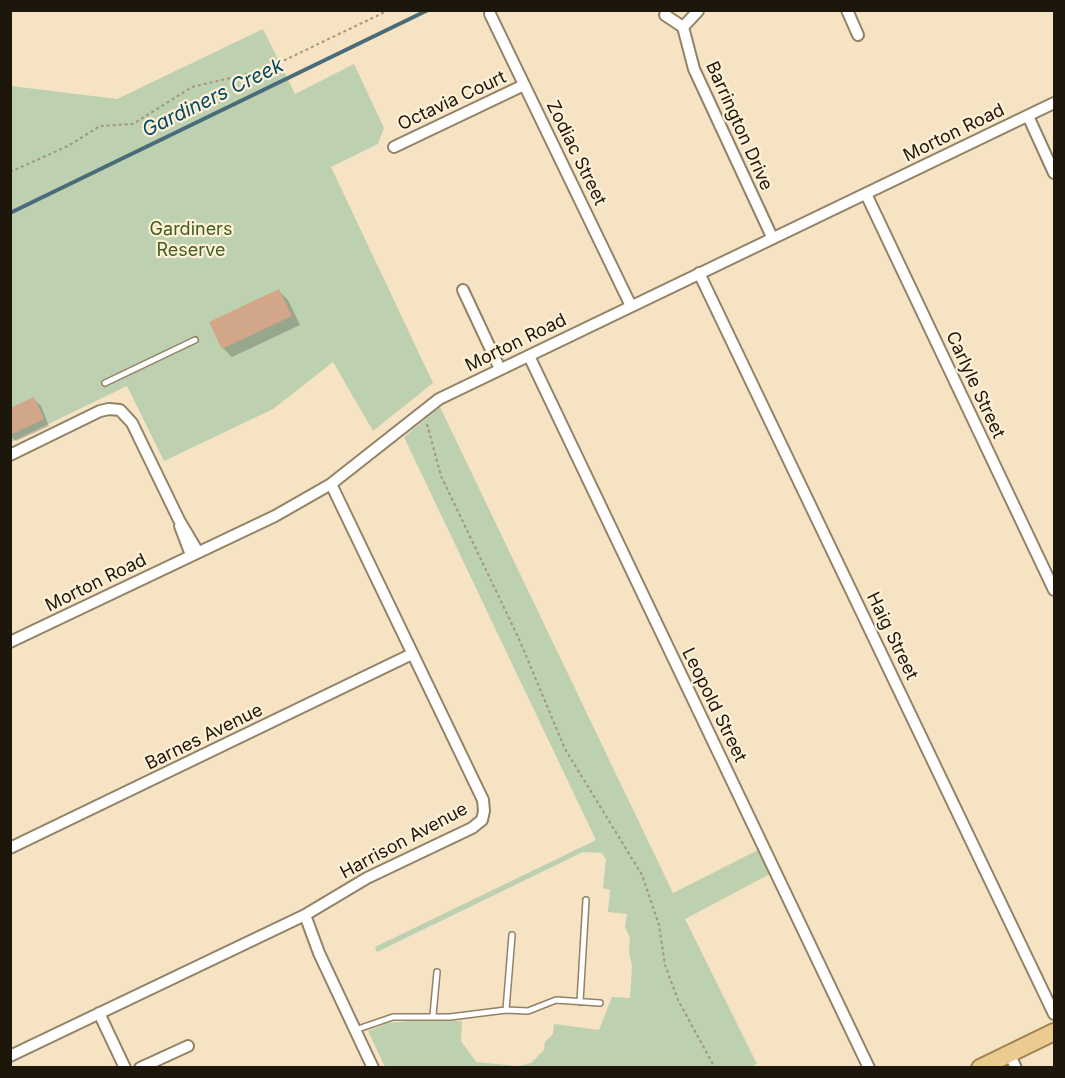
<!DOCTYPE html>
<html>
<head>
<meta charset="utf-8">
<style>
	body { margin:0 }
	#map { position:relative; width:1065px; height:1078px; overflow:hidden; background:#f5e3c4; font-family:Inter,sans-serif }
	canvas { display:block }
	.frame { position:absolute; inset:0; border:12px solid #1d160b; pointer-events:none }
</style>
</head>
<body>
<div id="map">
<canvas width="1065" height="1078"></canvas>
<div class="frame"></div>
</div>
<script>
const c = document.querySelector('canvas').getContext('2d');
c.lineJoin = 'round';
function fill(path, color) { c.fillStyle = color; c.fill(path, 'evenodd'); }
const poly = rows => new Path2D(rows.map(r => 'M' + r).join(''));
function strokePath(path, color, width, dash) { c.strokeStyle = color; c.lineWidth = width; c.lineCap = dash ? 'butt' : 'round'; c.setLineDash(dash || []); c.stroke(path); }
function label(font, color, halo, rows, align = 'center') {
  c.font = font + ' Inter,sans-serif'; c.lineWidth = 4.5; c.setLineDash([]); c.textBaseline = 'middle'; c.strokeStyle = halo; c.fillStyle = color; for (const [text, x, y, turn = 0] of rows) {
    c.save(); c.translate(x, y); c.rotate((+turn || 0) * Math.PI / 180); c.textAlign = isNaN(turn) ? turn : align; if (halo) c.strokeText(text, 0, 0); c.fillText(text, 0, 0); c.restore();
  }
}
fill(poly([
	[263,29,295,94,354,64,384,128,378,144,331,167,433,383,373,431,333,362,273,409,164,461,127,386,11,442,11,86,117,99],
	[440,407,673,893,758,850,770,874,685,919,757,1064,749,1068,385,1067,368,1031,389,1023,421,1020,462,1021,461,1041,476,1062,518,1066,531,1063,544,1050,545,1042,553,1034,554,1024,599,1030,612,997,630,998,632,966,629,952,630,938,625,927,627,914,608,912,610,890,603,888,606,859,602,853,583,852,377,952,375,947,596,840,404,437]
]), '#bdd0af');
fill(poly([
	[279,291,288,300,300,325,232,357,223,348],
	[34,399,41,406,49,426,16,441,10,436,10,410]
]), '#0003');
strokePath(poly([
	[10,213,428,10]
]), '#4a6b7a', 4);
fill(poly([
	[279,289,292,316,222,349,209,322],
	[34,397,44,419,10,435,10,408]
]), '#d2a688');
const service = poly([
	[105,383,195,340],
	[580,1002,586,900],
	[506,1010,512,935],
	[433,1015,437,972],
	[355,1030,393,1017,450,1017,506,1010,528,1011,556,1000,600,1003]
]);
const minor = poly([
	[847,10,858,35],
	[490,14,631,306],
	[665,15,683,27,694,69,772,237],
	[683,27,698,11],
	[1028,116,1054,173],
	[394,147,524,85],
	[866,194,1054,590],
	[699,273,1054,1014],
	[463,290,500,369],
	[529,356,869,1068],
	[10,455,100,411,109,409,120,410,132,423,179,520,198,552],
	[180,526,191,555],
	[10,642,275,516,331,484,439,399,1054,103],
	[10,848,412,654],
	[305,915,319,953,373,1068],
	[99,1013,125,1068],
	[1009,1053,1016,1068],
	[10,1056,305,915,367,878,472,828,482,820,484,811,483,800,331,484],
	[140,1068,188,1046]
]);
const trunk = poly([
	[980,1068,1054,1032]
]);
strokePath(service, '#928266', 8);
strokePath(minor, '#928266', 14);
strokePath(trunk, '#a08350', 20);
strokePath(poly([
	[10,172,68,146,100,126,133,124,192,87,264,70,389,10],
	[427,424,441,476,519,639,565,749,642,875,659,925,665,965,678,1000,715,1068]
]), '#a3957e', 2, [3, 3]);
strokePath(service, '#fff', 5);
strokePath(minor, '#fff', 10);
strokePath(trunk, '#ebcb90', 16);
label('18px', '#1d160b', '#fff1d8', [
	["Octavia Court",452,101,-25],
	["Barrington Drive",739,126,66],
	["Morton Road",954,133,-26],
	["Zodiac Street",576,153,64],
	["Morton Road",516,343,-26],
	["Carlyle Street",975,385,65],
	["Morton Road",96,583,-26],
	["Haig Street",892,636,64],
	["Leopold Street",714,705,64],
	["Barnes Avenue",204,737,-26],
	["Harrison Avenue",404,841,-28]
]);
label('18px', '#3f5e20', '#fff1d8', [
	["Gardiners",191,230],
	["Reserve",191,251]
]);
label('italic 20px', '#004963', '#fff1d8', [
	["Gardiners Creek",213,98,-26]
]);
</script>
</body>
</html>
